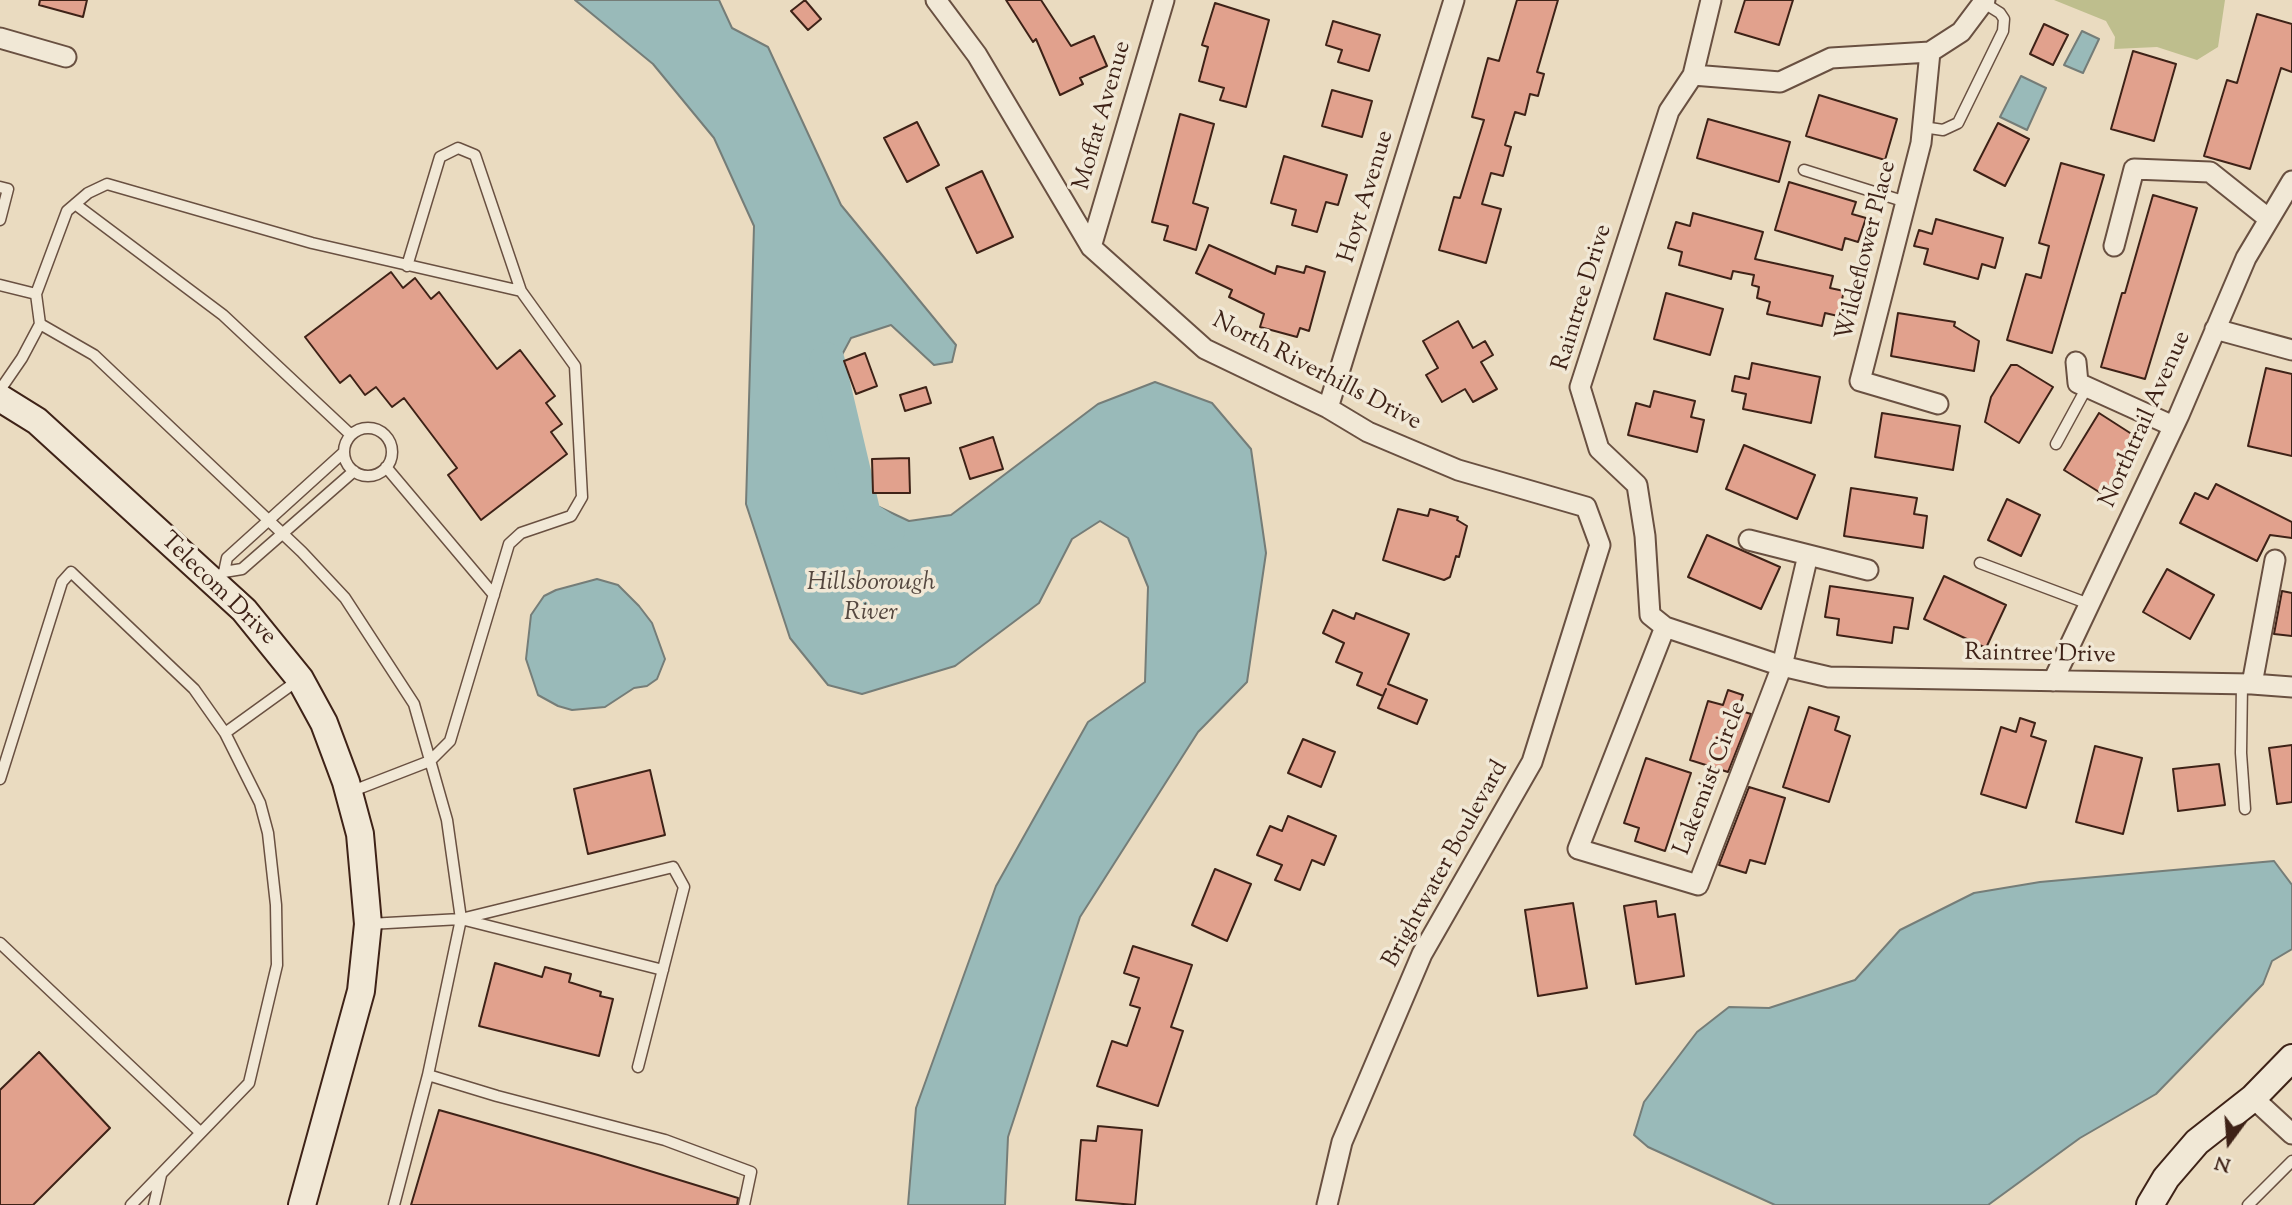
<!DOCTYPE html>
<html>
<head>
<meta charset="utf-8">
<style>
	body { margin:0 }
	#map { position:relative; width:2292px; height:1205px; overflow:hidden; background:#eadbc0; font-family:"Sorts Mill Goudy",serif }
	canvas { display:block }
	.north { position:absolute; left:2194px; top:1107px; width:70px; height:70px; -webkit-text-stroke:5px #f1e8d6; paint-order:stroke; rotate:196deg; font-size:19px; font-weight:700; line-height:28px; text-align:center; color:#3e2217 }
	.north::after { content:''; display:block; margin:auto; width:24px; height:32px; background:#3e2217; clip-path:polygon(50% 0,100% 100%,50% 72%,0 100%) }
</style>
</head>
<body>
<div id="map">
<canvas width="2292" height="1205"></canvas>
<div class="north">N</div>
</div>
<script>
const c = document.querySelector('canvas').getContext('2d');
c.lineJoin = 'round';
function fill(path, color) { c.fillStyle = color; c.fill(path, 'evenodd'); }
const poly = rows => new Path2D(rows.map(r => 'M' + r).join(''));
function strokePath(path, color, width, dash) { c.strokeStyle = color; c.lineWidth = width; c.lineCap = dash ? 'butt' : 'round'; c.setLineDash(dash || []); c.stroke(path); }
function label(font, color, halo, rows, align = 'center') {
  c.font = font + ' "Sorts Mill Goudy",serif'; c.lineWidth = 7; c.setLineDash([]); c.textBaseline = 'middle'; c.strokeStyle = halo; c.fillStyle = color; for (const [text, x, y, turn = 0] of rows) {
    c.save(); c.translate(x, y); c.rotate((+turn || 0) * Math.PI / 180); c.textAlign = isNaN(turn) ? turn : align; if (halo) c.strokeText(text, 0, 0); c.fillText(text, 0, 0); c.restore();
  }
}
fill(poly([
	[2054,0,2225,0,2218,47,2197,60,2157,47,2114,49,2115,37,2106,21]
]), '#bebe8d');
const water = poly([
	[575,0,719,0,732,28,768,47,841,205,956,345,952,362,934,365,891,325,851,338,835,368,843,490,909,521,951,515,1098,404,1155,382,1212,403,1251,449,1266,553,1247,682,1198,732,1080,917,1008,1137,1005,1205,908,1205,916,1108,996,886,1088,722,1145,682,1148,587,1128,538,1100,521,1072,539,1039,603,955,666,862,694,828,685,790,638,746,504,754,226,714,138,653,64,575,0],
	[2082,31,2099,39,2083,73,2064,65,2082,31],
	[2021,76,2046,88,2027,130,2000,117,2021,76],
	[597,579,618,585,639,606,652,623,665,659,657,679,647,686,634,688,605,707,572,710,558,706,538,695,526,659,531,615,544,596,556,590,597,579],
	[2274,861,2292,885,2292,949,2272,961,2263,984,2156,1094,2080,1138,1988,1205,1775,1205,1648,1147,1634,1135,1644,1102,1697,1032,1729,1007,1769,1008,1855,980,1900,930,1974,893,2040,882,2274,861]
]);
fill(water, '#99bab9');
strokePath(water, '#757d78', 2);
strokePath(poly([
	[827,360,864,517,887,532]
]), '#99bab9', 35);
const building = poly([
	[40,0,87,0,83,17,39,5,40,0],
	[805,0,821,19,808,30,791,11,805,0],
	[1006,0,1041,0,1071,46,1094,36,1107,66,1080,78,1083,84,1060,95,1036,39,1033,42,1006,0],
	[1517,0,1558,0,1537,72,1544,74,1538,96,1530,94,1525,115,1515,112,1505,145,1511,147,1503,176,1491,173,1482,204,1501,209,1486,263,1439,250,1454,197,1460,198,1484,120,1472,117,1488,58,1499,61,1517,0],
	[1745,0,1793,0,1779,45,1735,32,1745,0],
	[1215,3,1269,20,1246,107,1220,100,1224,88,1199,81,1208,47,1202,45,1215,3],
	[2257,14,2292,24,2292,72,2281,68,2250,169,2204,156,2227,80,2237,83,2257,14],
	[1333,21,1380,35,1369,71,1338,62,1342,50,1326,45,1333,21],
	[2044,24,2068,35,2053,65,2030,54,2044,24],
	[2133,51,2176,64,2154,141,2111,129,2133,51],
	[1332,90,1372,101,1362,137,1322,126,1332,90],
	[1819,95,1897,119,1885,160,1806,136,1819,95],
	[1180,114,1214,124,1193,203,1208,208,1196,250,1164,240,1168,226,1152,222,1180,114],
	[1708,119,1790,142,1779,182,1697,158,1708,119],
	[917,122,939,165,907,182,884,138,917,122],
	[1998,123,2029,139,2005,186,1974,170,1998,123],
	[1284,156,1347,175,1338,205,1326,202,1317,232,1292,225,1296,210,1271,203,1284,156],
	[2061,163,2104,175,2052,353,2007,340,2026,274,2041,278,2049,246,2039,243,2061,163],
	[982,171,1013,237,977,253,946,188,982,171],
	[1789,182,1856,202,1852,214,1866,218,1858,242,1845,238,1842,250,1775,230,1789,182],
	[2153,195,2197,208,2145,379,2101,367,2122,293,2125,293,2153,195],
	[1693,213,1763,232,1755,259,1833,276,1830,288,1844,291,1838,316,1825,313,1822,326,1767,314,1770,302,1757,298,1759,287,1752,285,1754,275,1733,271,1731,279,1679,265,1682,252,1668,248,1676,222,1690,226,1693,213],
	[1936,219,2003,238,1995,268,1982,264,1978,279,1924,264,1928,249,1914,246,1919,230,1932,234,1936,219],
	[1209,245,1275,274,1277,266,1304,273,1306,266,1325,272,1309,331,1300,328,1297,337,1260,327,1264,314,1229,297,1232,290,1196,273,1209,245],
	[391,272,403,288,415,278,431,299,439,292,497,369,520,350,555,396,546,403,562,424,551,432,567,454,481,520,448,475,457,468,404,398,392,407,376,387,365,395,350,375,340,383,305,337,391,272],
	[1666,293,1723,309,1710,355,1654,339,1666,293],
	[1898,313,1955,322,1954,326,1979,341,1974,371,1891,356,1898,313],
	[1458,321,1473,348,1485,341,1493,355,1481,362,1497,389,1473,402,1465,389,1442,402,1426,375,1438,368,1423,341,1458,321],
	[865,353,877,386,856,394,844,361,865,353],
	[1752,363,1820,377,1811,423,1743,409,1746,394,1732,391,1735,376,1749,379,1752,363],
	[2011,365,2017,365,2053,387,2019,443,1985,422,1991,397,2011,365],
	[2266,368,2292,374,2292,456,2248,446,2266,368],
	[926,387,931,403,905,411,900,395,926,387],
	[1654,391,1695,401,1691,417,1704,420,1697,452,1628,435,1636,403,1650,407,1654,391],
	[1882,413,1960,426,1953,470,1875,457,1882,413],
	[2099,413,2141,440,2107,497,2064,470,2099,413],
	[993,437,1003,469,970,479,960,448,993,437],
	[1744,445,1815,475,1797,519,1726,489,1744,445],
	[909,458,910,493,873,493,872,459,909,458],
	[2216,484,2292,522,2292,538,2270,535,2257,561,2180,523,2195,493,2208,499,2216,484],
	[1851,488,1917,498,1914,514,1927,516,1923,548,1844,536,1851,488],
	[2007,499,2040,515,2021,556,1988,540,2007,499],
	[1398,509,1428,516,1430,509,1458,517,1457,520,1467,526,1459,557,1456,556,1450,577,1444,580,1383,560,1398,509],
	[1707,535,1780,567,1761,609,1688,577,1707,535],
	[2167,569,2214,595,2190,639,2143,612,2167,569],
	[1944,576,2006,605,1986,648,1924,619,1944,576],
	[1830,586,1913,598,1908,629,1894,627,1892,643,1837,635,1839,619,1825,617,1830,586],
	[2282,591,2292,593,2292,636,2274,634,2282,591],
	[1333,610,1354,619,1356,613,1409,634,1388,684,1427,700,1417,724,1378,708,1386,689,1383,696,1357,685,1362,673,1336,662,1344,643,1323,633,1333,610],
	[1728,690,1743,695,1738,710,1751,714,1728,772,1690,760,1708,701,1723,705,1728,690],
	[1809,707,1839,717,1835,730,1850,736,1829,802,1783,787,1809,707],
	[2020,718,2035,723,2031,736,2046,741,2026,808,1981,794,2001,727,2016,732,2020,718],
	[1303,739,1335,752,1321,787,1288,773,1303,739],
	[2292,745,2292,802,2277,804,2269,748,2292,745],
	[2095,746,2142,758,2123,834,2076,822,2095,746],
	[1646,758,1691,773,1665,851,1635,841,1639,828,1624,823,1646,758],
	[2219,764,2225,805,2178,811,2173,769,2219,764],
	[650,770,665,835,588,854,574,789,650,770],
	[1749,787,1785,798,1765,864,1750,860,1746,873,1719,865,1749,787],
	[1288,816,1336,836,1324,865,1312,860,1300,890,1275,880,1282,865,1257,855,1270,826,1282,831,1288,816],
	[1215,869,1251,884,1227,941,1192,925,1215,869],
	[1656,901,1658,917,1675,914,1684,976,1636,984,1624,906,1656,901],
	[1573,903,1587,988,1538,996,1525,910,1573,903],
	[1133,946,1192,965,1171,1027,1183,1031,1158,1106,1097,1086,1112,1041,1127,1046,1140,1008,1130,1005,1139,978,1124,973,1133,946],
	[495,963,542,977,545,967,571,974,569,982,601,992,600,996,613,999,599,1056,479,1026,495,963],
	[39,1052,110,1128,33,1205,0,1205,0,1090,39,1052],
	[439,1110,598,1155,738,1198,737,1205,411,1205,439,1110],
	[1098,1126,1142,1130,1135,1205,1076,1200,1081,1140,1096,1141,1098,1126]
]);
fill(building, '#e1a18d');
strokePath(building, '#3e2217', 2);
const lane = poly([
	[1923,127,1943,130,1958,123,2003,31,2004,19,2000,13,1984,3],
	[1804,170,1906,202],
	[0,187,8,189,0,220],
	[75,204,223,315,351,435],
	[407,266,440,157,458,148,475,155,521,291],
	[0,285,36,294,40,324],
	[36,294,67,211,88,193,107,184,312,243,521,291,575,366,582,497,571,516,521,533,509,544,450,741,430,761,350,792],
	[0,390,22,358,40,324,94,355,302,552,345,598,414,704,447,820,461,919,428,1075,497,1096,665,1140,751,1172,744,1205],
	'344 452a24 24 0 1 1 48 0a24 24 0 1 1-48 0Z',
	[2056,444,2087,387],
	[386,467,494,595],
	[1980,563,2089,604],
	[224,572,227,558,344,452],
	[212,581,224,572,242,569,354,471],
	[2242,684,2241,753,2245,809],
	[0,779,62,582,71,572,194,689,225,733],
	[465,920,663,970],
	[369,924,461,919,673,867,684,887,638,1067],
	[0,943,200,1132],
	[131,1205,249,1083,277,965,276,905,268,833,260,803,225,733,297,681],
	[154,1205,161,1175],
	[394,1205,428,1075],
	[2248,1205,2292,1161]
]);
const street = poly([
	[936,0,977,55,1091,247,1205,349,1328,408,1368,432,1458,470,1586,507,1600,545,1532,762,1422,954,1342,1142,1327,1205],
	[1985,0,1961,32,1930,52,1831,58,1780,82,1693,75,1669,111,1580,387,1599,449,1637,485,1645,536,1650,615,1665,627,1782,666,1829,677,2252,684,2292,687],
	[0,38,66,57],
	[1930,52,1921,143,1860,381,1938,404],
	[1693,75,1711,0],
	[2114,246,2134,169,2210,172,2269,219],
	[1091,247,1164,0],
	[2215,329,2292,350],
	[2076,362,2078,383,2173,426],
	[1328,408,1454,0],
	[1749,540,1868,570],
	[1665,627,1578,849,1698,885,1782,666,1808,555],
	[2053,681,2179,415,2246,258,2292,181],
	[2252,684,2275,560],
	[2253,1098,2292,1134]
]);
const secondary = poly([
	[0,398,37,421,244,610,300,679,324,723,346,782,360,834,368,924,361,991,302,1205],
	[2150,1205,2166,1178,2197,1142,2253,1098,2292,1058]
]);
strokePath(lane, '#695041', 13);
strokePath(street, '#695041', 23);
strokePath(secondary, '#3e2217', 30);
strokePath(lane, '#f1e8d6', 10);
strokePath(street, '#f1e8d6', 19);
strokePath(secondary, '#f1e8d6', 26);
label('24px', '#3e2217', '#f1e8d6', [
	["Moffat Avenue",1104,116,-74],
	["Hoyt Avenue",1368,197,-73],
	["Wildeflower Place",1868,251,-76],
	["Raintree Drive",1584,298,-73],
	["North Riverhills Drive",1316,373,27],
	["Northtrail Avenue",2147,420,-66],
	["Telecom Drive",217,590,44],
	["Raintree Drive",2040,656,1],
	["Lakemist Circle",1712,779,-69],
	["Brightwater Boulevard",1447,865,-61]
]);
label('italic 26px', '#554840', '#f1e8d6', [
	["Hillsborough",871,585],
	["River",871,615]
]);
</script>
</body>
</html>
